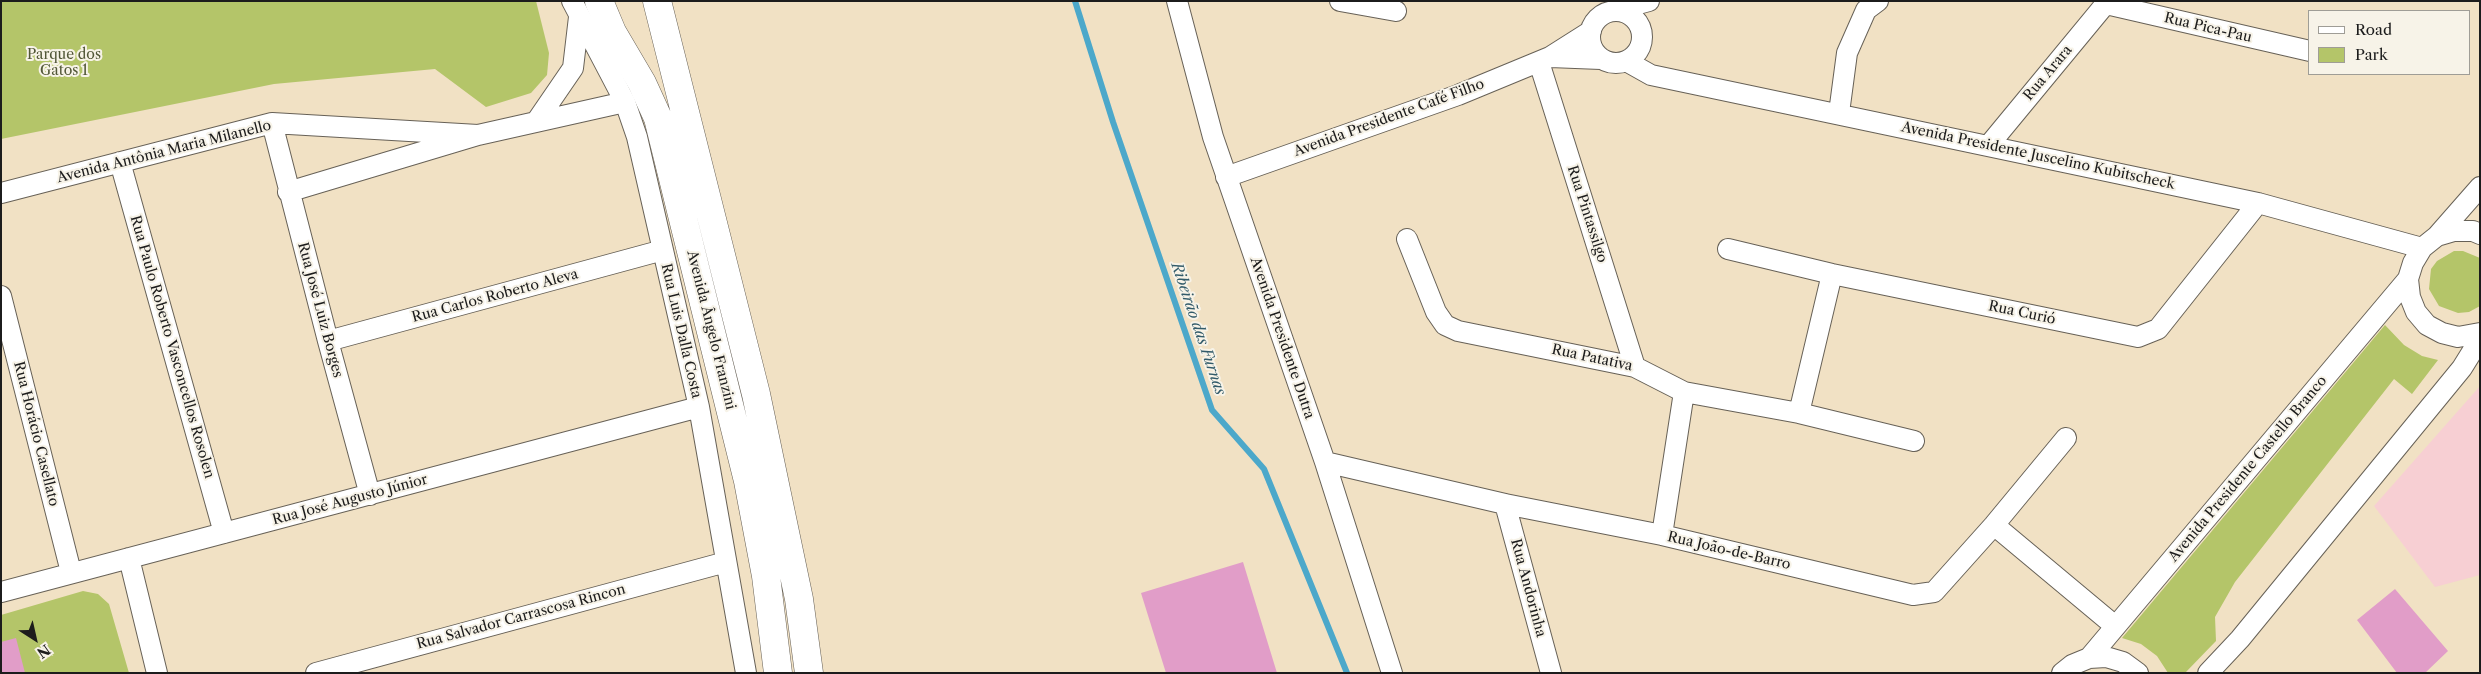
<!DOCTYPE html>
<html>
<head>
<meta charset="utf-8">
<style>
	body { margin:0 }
	#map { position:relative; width:2481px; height:674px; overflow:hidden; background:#f1e1c4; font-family:"Libre Caslon Text",serif }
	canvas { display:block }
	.frame { position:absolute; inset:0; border:2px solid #1c1c1c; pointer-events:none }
	.legend { position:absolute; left:2308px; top:10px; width:162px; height:65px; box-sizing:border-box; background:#f7f3e8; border:1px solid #9f9d96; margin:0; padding:6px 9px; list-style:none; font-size:15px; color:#1c1c1c }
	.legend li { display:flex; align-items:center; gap:10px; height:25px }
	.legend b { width:25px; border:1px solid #9f9d96 }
	.north { position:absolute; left:10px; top:614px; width:50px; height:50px; -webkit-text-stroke:4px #f7f3e8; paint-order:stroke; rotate:145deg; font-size:14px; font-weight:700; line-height:20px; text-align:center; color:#1c1c1c }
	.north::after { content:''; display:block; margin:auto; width:18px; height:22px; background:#1c1c1c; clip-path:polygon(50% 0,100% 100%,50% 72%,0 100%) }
</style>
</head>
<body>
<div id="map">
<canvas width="2481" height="674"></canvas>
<div class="frame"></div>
<ul class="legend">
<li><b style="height:6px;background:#fff"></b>Road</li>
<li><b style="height:14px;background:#b4c569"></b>Park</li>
</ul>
<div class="north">N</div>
</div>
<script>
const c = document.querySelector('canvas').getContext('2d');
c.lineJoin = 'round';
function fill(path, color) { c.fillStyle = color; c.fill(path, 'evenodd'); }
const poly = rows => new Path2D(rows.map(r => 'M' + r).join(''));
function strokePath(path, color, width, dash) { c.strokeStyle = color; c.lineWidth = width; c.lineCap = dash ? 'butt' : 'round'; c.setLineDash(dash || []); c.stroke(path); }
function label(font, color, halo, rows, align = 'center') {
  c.font = font + ' "Libre Caslon Text",serif'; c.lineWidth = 4; c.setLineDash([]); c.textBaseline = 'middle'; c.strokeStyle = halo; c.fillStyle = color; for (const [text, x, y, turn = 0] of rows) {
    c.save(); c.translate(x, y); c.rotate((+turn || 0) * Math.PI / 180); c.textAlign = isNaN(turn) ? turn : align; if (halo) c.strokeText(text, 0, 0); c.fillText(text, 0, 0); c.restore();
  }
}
fill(poly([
	[2480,386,2480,575,2435,587,2374,506]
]), '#f7cfd3');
fill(poly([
	[1,1,536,1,549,53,547,75,531,93,486,107,435,69,274,84,1,139],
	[2454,251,2463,251,2480,258,2480,306,2469,312,2458,313,2439,306,2429,289,2431,269,2437,261],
	[2385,325,2404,345,2422,356,2438,360,2412,394,2394,379,2235,582,2215,617,2216,641,2185,673,2168,673,2157,656,2141,644,2122,638],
	[83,591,98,594,109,604,129,673,1,673,1,615]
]), '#b4c569');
strokePath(poly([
	[1075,1,1113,122,1212,410,1264,469,1347,673]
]), '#4ca8ca', 6);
fill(poly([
	[1243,562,1277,673,1166,673,1141,593],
	[2395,589,2448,651,2425,673,2397,673,2357,620],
	[16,638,25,673,1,673,1,642]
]), '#e19dc8');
const minor = poly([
	[572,1,625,102,637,137,699,407,746,673],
	[1177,1,1213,137,1325,462,1392,673],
	[1340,1,1396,11],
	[2106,4,2310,51],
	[1612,11,1649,1],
	'1590 37a26 26 0 1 1 52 0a26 26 0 1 1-52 0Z',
	[1550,57,1601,59],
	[1626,61,1651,75,2258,203,2422,248],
	[1539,62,1635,367],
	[1839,113,1847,53,1866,10,1878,1],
	[536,122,573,68,579,17],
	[272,123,328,341,370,495],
	[1989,145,2108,1],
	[120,162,224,533],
	[1226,177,1458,95,1550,57,1591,31],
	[288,192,478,135,625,102],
	[1,193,272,123,478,135],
	[2480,234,2473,231,2454,231,2437,236,2422,248,2413,263,2408,279,2410,297,2416,312,2427,325,2442,333,2458,337,2480,333],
	[2437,236,2480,187],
	[1407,239,1436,312,1445,325,1458,331,1635,367,1684,392,1799,413,1914,441],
	[1728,249,1832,274,2138,337,2158,329,2258,203],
	[1,296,71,572],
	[328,341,663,250],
	[1799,413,1832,274],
	[1325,462,1505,504,1662,535,1913,595,1934,592,1994,525,2066,438],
	[1505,504,1551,673],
	[1994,525,2115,626],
	[1662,535,1684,392],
	[129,558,157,673],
	[1,592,699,407],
	[2089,658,2408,279],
	[316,673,726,562],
	[2062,673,2072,665,2089,658,2106,657,2123,662,2138,673],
	[2208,673,2240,639,2462,368,2480,339]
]);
const primary = poly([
	[599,1,612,32,642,83,658,118,748,481,766,576,778,673],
	[657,1,756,394,799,599,809,673]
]);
strokePath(minor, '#676157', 22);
strokePath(primary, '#676157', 29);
strokePath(minor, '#fff', 20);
strokePath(primary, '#fff', 28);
label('14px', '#1c1c1c', '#f7f3e8', [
	["Rua Pica-Pau",2208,28,13],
	["Rua Arara",2048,73,-50],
	["Avenida Presidente Café Filho",1389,118,-20],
	["Avenida Antônia Maria Milanello",164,152,-14],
	["Avenida Presidente Juscelino Kubitscheck",2038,156,12],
	["Rua Pintassilgo",1587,214,72],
	["Rua Carlos Roberto Aleva",495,296,-15],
	["Rua José Luiz Borges",320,310,75],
	["Rua Curió",2022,313,12],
	["Avenida Ângelo Franzini",711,330,76],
	["Rua Luis Dalla Costa",681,331,77],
	["Avenida Presidente Dutra",1282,338,71],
	["Rua Paulo Roberto Vasconcellos Rosolen",172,347,74],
	["Rua Patativa",1592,358,12],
	["Rua Horácio Casellato",36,434,76],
	["Avenida Presidente Castello Branco",2248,469,-50],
	["Rua José Augusto Júnior",350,500,-15],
	["Rua João-de-Barro",1729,551,13],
	["Rua Andorinha",1528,588,75],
	["Rua Salvador Carrascosa Rincon",521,617,-15]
]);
label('14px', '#515737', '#f7f3e8', [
	["Parque dos",64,55],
	["Gatos 1",64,71]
]);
label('italic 15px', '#325b6a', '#f7f3e8', [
	["Ribeirão das Furnas",1198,329,71]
]);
</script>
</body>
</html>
